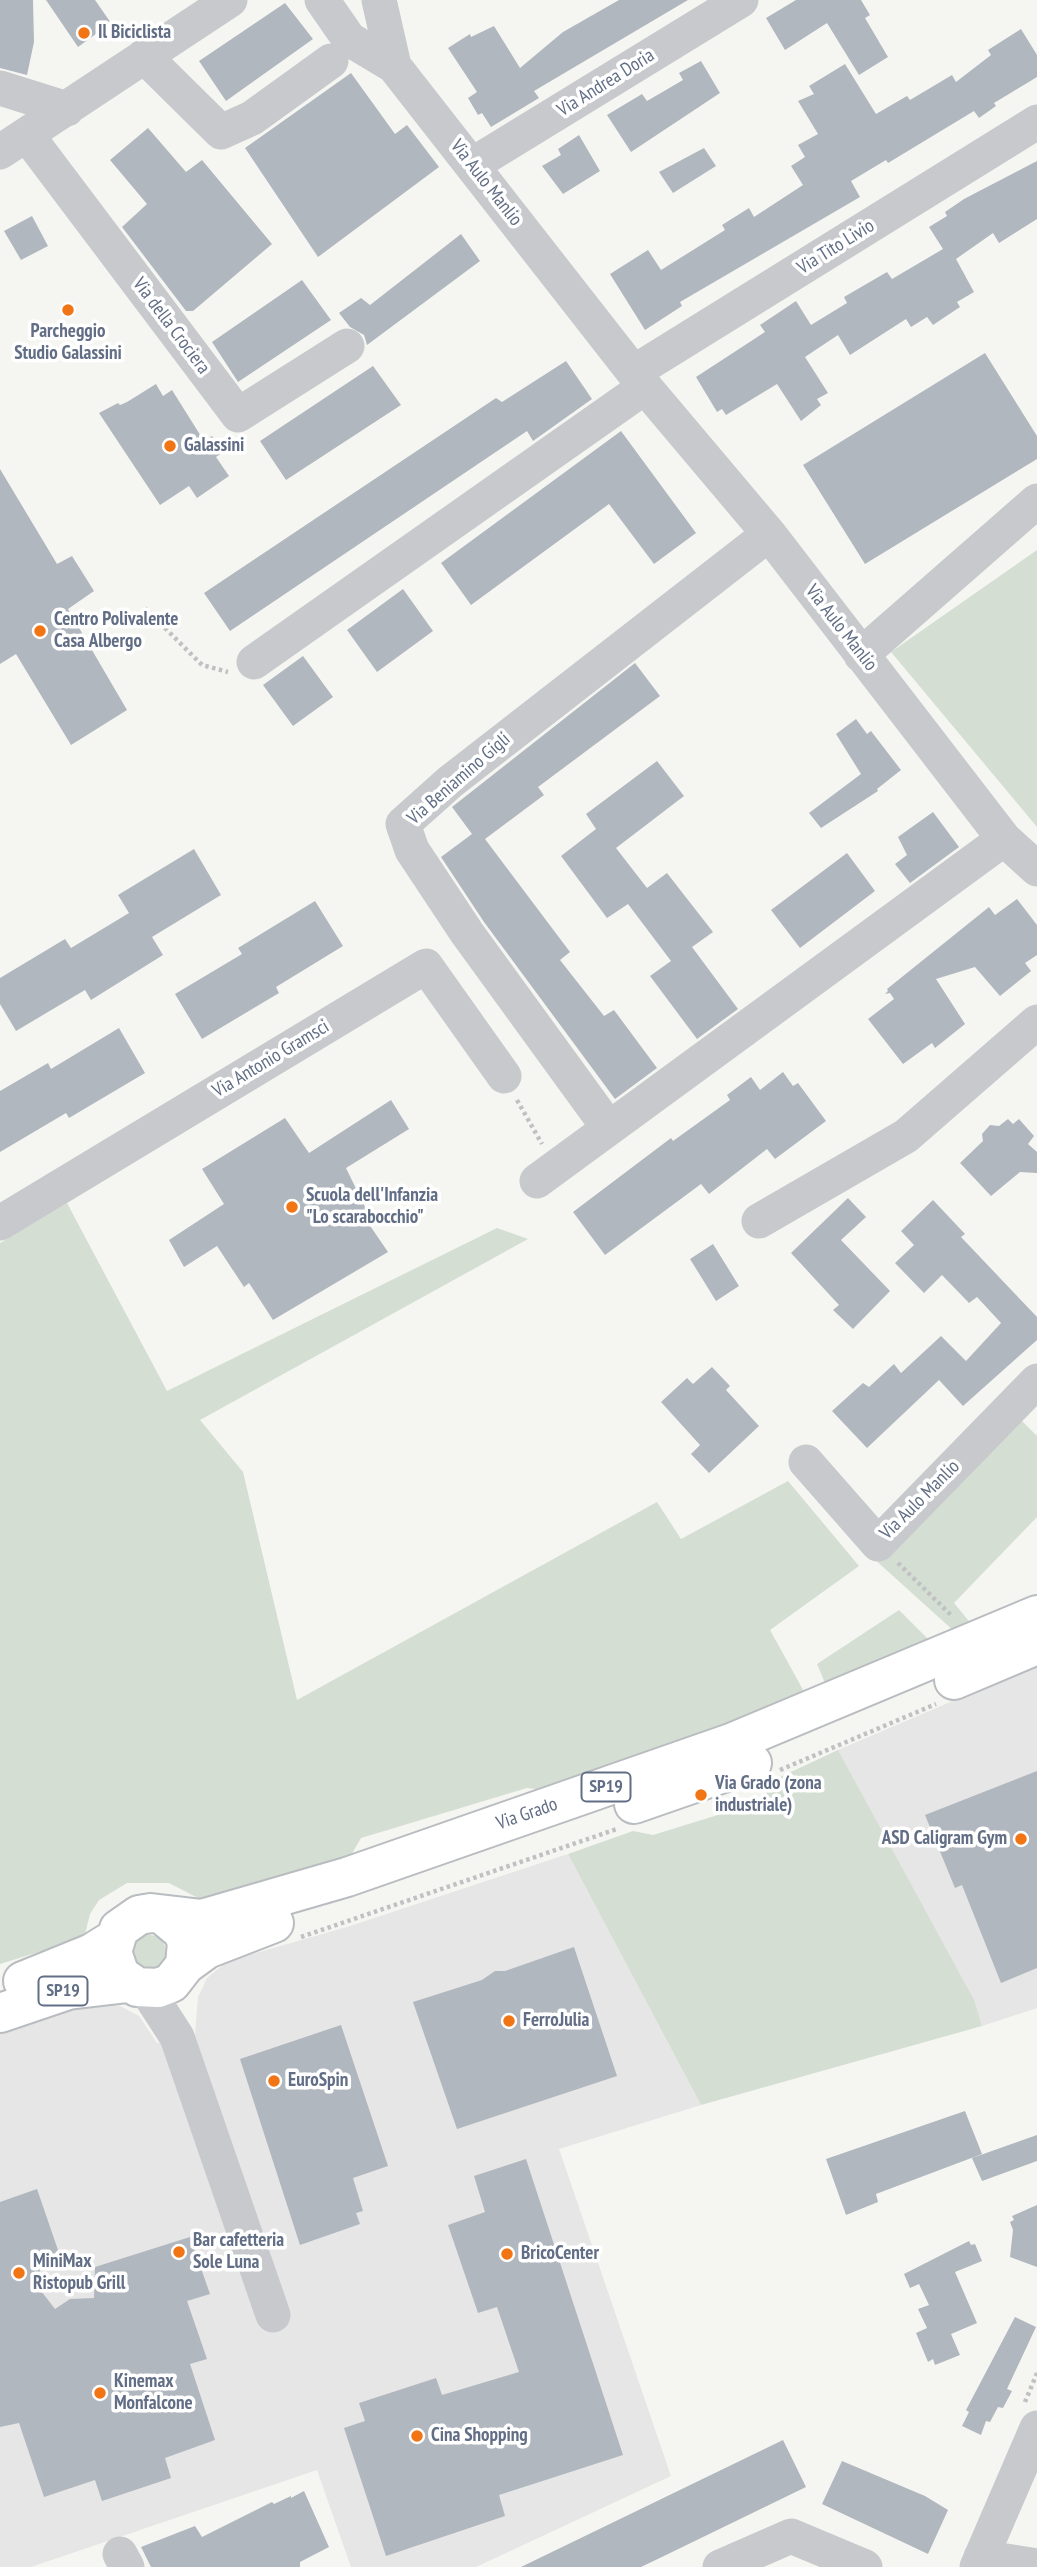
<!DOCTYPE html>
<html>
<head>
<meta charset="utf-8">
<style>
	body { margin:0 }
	canvas { display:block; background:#f5f6f1 }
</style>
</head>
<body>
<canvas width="1037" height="2567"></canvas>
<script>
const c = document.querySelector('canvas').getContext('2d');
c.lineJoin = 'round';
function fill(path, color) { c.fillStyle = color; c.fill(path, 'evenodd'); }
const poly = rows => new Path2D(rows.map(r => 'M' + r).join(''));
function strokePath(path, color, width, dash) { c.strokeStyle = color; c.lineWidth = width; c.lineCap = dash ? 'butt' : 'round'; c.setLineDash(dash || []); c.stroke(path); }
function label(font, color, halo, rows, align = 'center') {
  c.font = font + ' "PT Sans Narrow",sans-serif'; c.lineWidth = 7; c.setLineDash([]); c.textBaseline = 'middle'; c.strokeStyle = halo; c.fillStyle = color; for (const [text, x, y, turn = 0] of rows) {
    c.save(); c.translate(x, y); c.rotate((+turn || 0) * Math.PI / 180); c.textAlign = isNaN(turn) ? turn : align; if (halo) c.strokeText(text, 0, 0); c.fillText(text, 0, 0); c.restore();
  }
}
fill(poly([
	[1037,1665,1037,2008,982,2026,973,2000,838,1750],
	[568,1854,701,2105,559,2149,671,2476,476,2567,351,2567,317,2470,31,2567,0,2567,0,2034,95,2002,120,2006,139,2016,157,2043,195,2034,198,1997,207,1978,228,1961,347,1927]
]), '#e5e6e5');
fill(poly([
	[1037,550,1037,827,891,652],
	[67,1203,167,1391,497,1228,528,1239,200,1420,243,1472,297,1700,657,1502,681,1539,788,1481,859,1566,770,1630,807,1697,544,1790,527,1788,361,1838,350,1857,225,1896,200,1899,169,1883,127,1883,99,1900,90,1914,84,1938,0,1964,0,1243],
	[1020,1419,1037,1436,1037,1517,954,1603,973,1626,955,1632,872,1557],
	[899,1610,931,1642,828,1690,817,1664],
	[838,1750,974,2000,982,2026,701,2105,568,1854,633,1831,653,1835,760,1802,778,1778],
	'132 1952a17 17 0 1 1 34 0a17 17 0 1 1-34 0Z'
]), '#d4ded2');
fill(poly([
	[0,0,33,0,34,42,27,75,0,68],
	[46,0,95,0,111,23,78,47],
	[619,0,688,0,534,91,539,98,491,127,482,113,478,115,468,98,477,92,448,48,470,34,471,37,494,26,520,68,563,32],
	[796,0,861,0,870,15,865,18,888,57,859,75,827,23,785,50,766,18],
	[285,3,313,39,226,101,199,61],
	[1021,29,1037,55,1037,77,994,103,996,106,979,118,974,111,888,163,886,160,851,181,860,197,680,302,682,306,645,330,610,274,648,250,661,270,725,230,722,225,749,208,754,217,803,185,791,166,805,157,798,145,818,134,798,101,814,94,809,86,845,64,876,114,907,96,910,100,952,75,956,82,991,55,988,50],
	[701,61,720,93,631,152,607,115,642,94,647,101,683,80,679,73],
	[351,73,395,134,407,125,439,167,318,257,245,148],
	[148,128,186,172,202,160,272,244,193,311,186,311,122,227,147,204,110,160],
	[579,135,600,171,563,194,542,166,561,155,558,149],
	[704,148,716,166,673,193,659,172],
	[1037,161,1037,219,999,243,993,233,956,259,974,292,957,302,960,307,933,325,927,317,911,327,906,319,850,355,838,335,805,357,828,393,817,399,821,405,801,421,777,384,726,415,722,409,717,412,696,377,765,332,760,325,796,301,811,325,847,303,844,297,887,272,892,279,943,249,929,227,947,216,945,212,964,199],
	[32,216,48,246,21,260,4,231],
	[461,234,480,261,367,345,364,335,350,327,339,313,361,298,370,305],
	[302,280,331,320,238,382,212,342],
	[985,353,1037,436,1037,459,865,564,803,465],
	[566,361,592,399,533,441,527,431,230,631,204,593,496,398,502,402],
	[373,366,401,405,286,480,260,441],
	[156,384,163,396,172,390,204,441,212,436,223,452,216,457,229,476,197,498,189,486,160,505,99,413,118,403,120,405,127,402],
	[621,431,696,533,654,564,609,504,471,605,441,563],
	[0,469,57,564,72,556,94,591,68,609,127,710,71,745,16,654,0,664],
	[403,589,433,631,377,672,347,630],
	[303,656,333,697,293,726,263,685],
	[635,663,660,696,538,787,544,795,485,839,570,952,560,960,604,1016,614,1010,657,1068,615,1099,484,922,441,857,472,834,452,807],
	[856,719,867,734,871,731,901,770,877,789,878,791,821,828,809,813,861,774,836,734],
	[657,761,684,796,616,848,647,888,667,873,713,932,692,947,738,1009,697,1039,650,976,671,961,628,904,607,918,561,856,596,829,586,814],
	[933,812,959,847,910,883,895,864,907,855,898,837],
	[194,849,221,895,152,937,163,955,91,1000,85,990,16,1031,0,1004,0,978,65,939,71,948,129,913,118,895],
	[847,853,875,891,800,948,771,910],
	[1017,899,1037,925,1037,955,1025,963,1031,971,1000,996,975,967,936,979,965,1024,935,1048,932,1043,903,1064,868,1019,894,999,890,993,885,994,888,991,887,989,989,907,995,915],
	[315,901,343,946,276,987,279,993,202,1039,175,994,242,954,238,948],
	[119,1028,145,1073,69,1118,66,1113,0,1152,0,1091,48,1063,51,1069],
	[783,1072,793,1086,798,1083,826,1121,775,1159,767,1149,709,1194,701,1184,605,1255,573,1212,671,1138,673,1141,730,1100,727,1095,751,1077,760,1090],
	[391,1100,409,1129,346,1168,367,1211,362,1214,388,1252,273,1320,249,1283,244,1287,217,1246,184,1267,169,1240,224,1204,202,1169,285,1118,309,1153],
	[1008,1119,1013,1124,1019,1119,1034,1136,1028,1144,1037,1152,1037,1173,1020,1172,991,1196,960,1163,983,1141,982,1134,990,1125,999,1126],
	[848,1198,866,1217,841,1240,890,1291,853,1329,833,1310,839,1305,791,1253],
	[933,1200,965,1234,961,1237,1037,1317,1037,1340,963,1406,939,1380,867,1448,832,1411,863,1383,869,1387,894,1364,901,1373,941,1336,966,1361,1001,1323,977,1297,969,1303,942,1275,924,1293,895,1263,914,1245,901,1231],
	[713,1244,739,1286,716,1301,690,1259],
	[712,1367,730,1386,726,1390,759,1426,709,1473,691,1454,700,1445,661,1402,687,1378,693,1384],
	[1037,1771,1037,1968,1001,1983,962,1885,955,1888,925,1815],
	[574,1947,617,2076,457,2129,413,2002,482,1980,495,1971,505,1971],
	[341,2025,388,2166,353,2178,363,2211,356,2213,360,2224,300,2245,240,2059],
	[965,2111,982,2154,876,2194,878,2202,846,2215,826,2159],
	[1037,2135,1037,2161,982,2181,972,2158],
	[526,2159,623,2455,499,2495,505,2516,386,2556,344,2428,365,2421,359,2403,436,2378,442,2395,519,2372,497,2307,478,2313,448,2225,485,2212,474,2176],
	[37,2189,58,2250,40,2268,38,2287,55,2309,70,2299,94,2298,95,2267,190,2237,210,2294,187,2301,207,2359,190,2364,215,2440,165,2458,171,2478,102,2501,95,2480,44,2497,19,2423,0,2427,0,2202],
	[1037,2205,1037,2267,1010,2257,1013,2230,1010,2222,1014,2220,1012,2216],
	[969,2241,971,2245,975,2244,982,2261,955,2272,977,2323,951,2334,960,2355,935,2365,933,2359,928,2362,916,2333,927,2328,918,2309,929,2305,919,2284,910,2288,904,2274],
	[1015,2317,1036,2327,1007,2389,1012,2391,1003,2408,998,2407,990,2422,986,2421,981,2435,962,2426,969,2412,966,2410],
	[783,2440,806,2487,666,2555,641,2567,521,2567],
	[842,2461,925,2496,948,2510,928,2554,822,2504],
	[304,2491,329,2547,300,2562,300,2567,151,2567,141,2547,195,2526,202,2537,272,2502,274,2504,291,2496,291,2498]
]), '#b1b7be');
const major = poly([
	[954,1680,1037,1645],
	[634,1804,752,1763],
	[164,1916,182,1931,187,1942,185,1965,171,1983,158,1988,137,1987,120,1975,112,1952,119,1929,139,1915,151,1913,202,1919,347,1877,731,1743,1037,1615],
	[185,1965,207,1949,274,1923],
	[23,1981,92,1953,113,1940],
	[0,2013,68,1990,128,1983]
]);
strokePath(major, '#b9bcc0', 42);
strokePath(poly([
	[145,608,202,665,228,672],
	[517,1100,542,1144],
	[898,1563,952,1616],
	[780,1770,936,1704],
	[301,1937,617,1829],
	[1025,2402,1037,2373]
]), '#c0c1c3', 4.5, [3.5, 3.5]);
strokePath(poly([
	[322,0,349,39,394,66],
	[379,0,394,66,645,387,769,534,1004,839,1037,869],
	[144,56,221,132,252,118,331,61],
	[0,88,67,109],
	[27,135,238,415,347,346],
	[0,152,230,0],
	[472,165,741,0],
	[634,372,1037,122],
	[861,655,1037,501],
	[254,662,645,387],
	[608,1127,467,933,412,850,403,824,450,782,769,534],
	[537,1181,1004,839],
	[759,1221,906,1136,1037,1022],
	[0,1223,426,966,504,1076],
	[806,1462,878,1544,1037,1381],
	[146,1989,177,2037,273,2315],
	[120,2554,127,2567],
	[981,2557,1037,2566],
	[720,2567,791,2536,865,2567],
	[977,2567,1037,2428]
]), '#c7c9cd', 35);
strokePath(major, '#fff', 38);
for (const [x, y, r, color] of [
	[84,33,7,"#f17515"],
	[68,310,7,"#f17515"],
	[170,446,7,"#f17515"],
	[40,631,7,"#f17515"],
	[292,1207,7,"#f17515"],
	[701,1795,7,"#f17515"],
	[1021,1839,7,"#f17515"],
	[509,2021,7,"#f17515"],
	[274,2081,7,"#f17515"],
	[179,2252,7,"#f17515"],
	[507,2254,7,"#f17515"],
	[19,2273,7,"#f17515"],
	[100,2393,7,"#f17515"],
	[417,2436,7,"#f17515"]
]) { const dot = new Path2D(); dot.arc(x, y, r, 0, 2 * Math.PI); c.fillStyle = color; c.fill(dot); strokePath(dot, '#fff', 2.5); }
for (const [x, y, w] of [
	[606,1787,49],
	[63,1991,49]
]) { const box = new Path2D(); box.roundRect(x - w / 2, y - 14.5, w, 29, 5); c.fillStyle = '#fff'; c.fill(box); strokePath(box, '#626e85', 2); }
label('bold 18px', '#626e85', null, [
	["SP19",606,1787],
	["SP19",63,1991]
]);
label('bold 19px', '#626e85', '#fff', [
	["Il Biciclista",98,33],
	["Parcheggio",68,332,"center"],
	["Studio Galassini",68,354,"center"],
	["Galassini",184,446],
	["Centro Polivalente",54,620],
	["Casa Albergo",54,642],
	["Scuola dell'Infanzia",306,1196],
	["\"Lo scarabocchio\"",306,1218],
	["Via Grado (zona",715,1784],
	["industriale)",715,1806],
	["ASD Caligram Gym",1007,1839,"right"],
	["FerroJulia",523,2021],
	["EuroSpin",288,2081],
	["Bar cafetteria",193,2241],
	["Sole Luna",193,2263],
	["BricoCenter",521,2254],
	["MiniMax",33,2262],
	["Ristopub Grill",33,2284],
	["Kinemax",114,2382],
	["Monfalcone",114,2404],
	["Cina Shopping",431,2436]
], 'left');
label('19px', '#626e85', '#fff', [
	["Via Andrea Doria",606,83,-32],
	["Via Aulo Manlio",486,183,52],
	["Via Tito Livio",836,247,-32],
	["Via della Crociera",171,326,53],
	["Via Aulo Manlio",841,628,52],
	["Via Beniamino Gigli",459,779,-41],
	["Via Antonio Gramsci",271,1059,-31],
	["Via Aulo Manlio",920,1500,-45],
	["Via Grado",527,1814,-19]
]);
</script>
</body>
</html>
